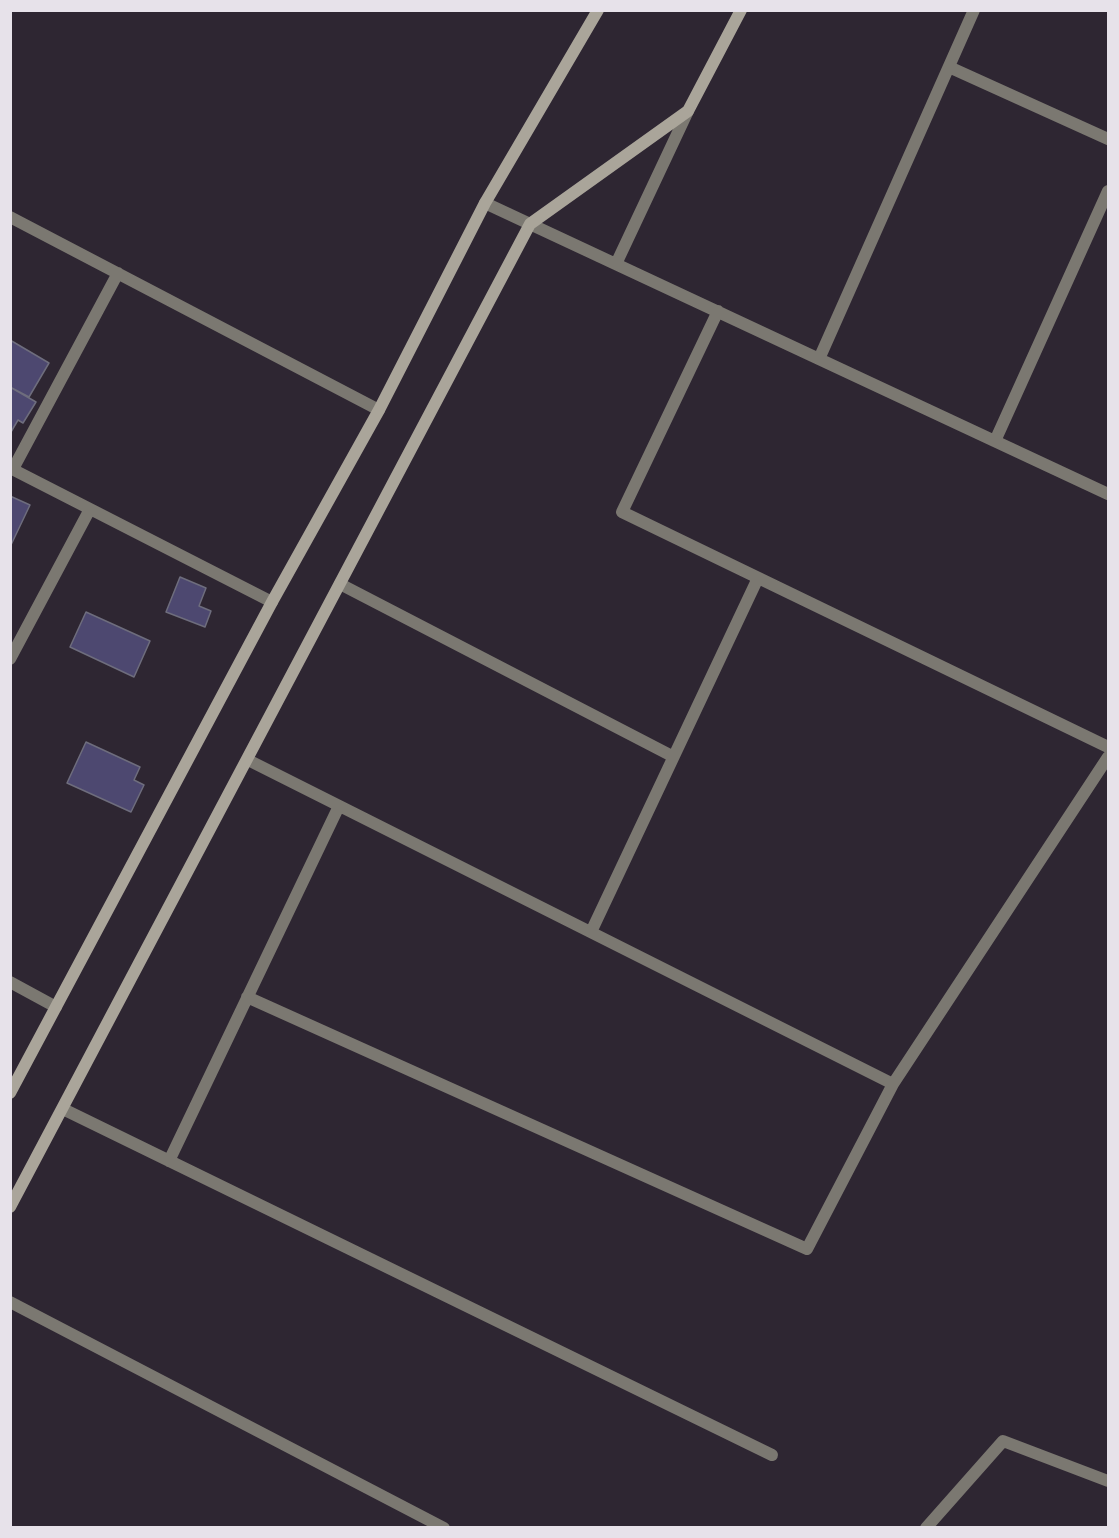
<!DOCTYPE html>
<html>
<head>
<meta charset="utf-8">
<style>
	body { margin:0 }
	#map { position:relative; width:1119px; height:1538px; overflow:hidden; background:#2e2632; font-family:Rubik,sans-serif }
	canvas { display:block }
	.frame { position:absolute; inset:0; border:12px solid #e7e2ea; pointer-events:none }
</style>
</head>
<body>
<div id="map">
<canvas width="1119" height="1538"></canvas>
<div class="frame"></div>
</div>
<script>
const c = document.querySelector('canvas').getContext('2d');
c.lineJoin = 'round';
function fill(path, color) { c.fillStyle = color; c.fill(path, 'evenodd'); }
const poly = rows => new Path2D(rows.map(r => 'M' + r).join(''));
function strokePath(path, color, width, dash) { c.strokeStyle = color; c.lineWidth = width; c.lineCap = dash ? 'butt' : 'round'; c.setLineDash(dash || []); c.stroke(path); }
const building = poly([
	[10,340,49,363,29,397,10,387,10,340],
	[10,387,36,402,23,423,18,420,11,432,10,387],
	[10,496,30,505,10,547,10,496],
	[180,577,206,588,199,606,211,611,205,627,166,612,180,577],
	[86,612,150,641,134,677,70,647,86,612],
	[86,742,140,767,134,780,144,785,131,812,67,783,86,742]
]);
fill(building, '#4d4870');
strokePath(building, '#6e6d7d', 1.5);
strokePath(poly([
	[949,67,1108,139],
	[485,203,1108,494],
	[10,217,379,410],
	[616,264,688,111],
	[718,311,622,512,1108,747],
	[819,359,974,10],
	[995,441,1108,191],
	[10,468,272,602],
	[13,469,118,273],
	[340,584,672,756],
	[10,659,90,509],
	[248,760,893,1084],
	[591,932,758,578],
	[10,982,56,1007],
	[247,997,807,1249,893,1084,1108,757],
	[63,1109,772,1455],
	[169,1161,339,806],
	[10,1302,444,1528],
	[926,1528,1003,1441,1108,1481]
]), '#7b7871', 12);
strokePath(poly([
	[10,1093,272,602,379,410,485,203,598,10],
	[10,1207,530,224,688,111,741,10]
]), '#aaa59a', 12);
</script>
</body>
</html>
